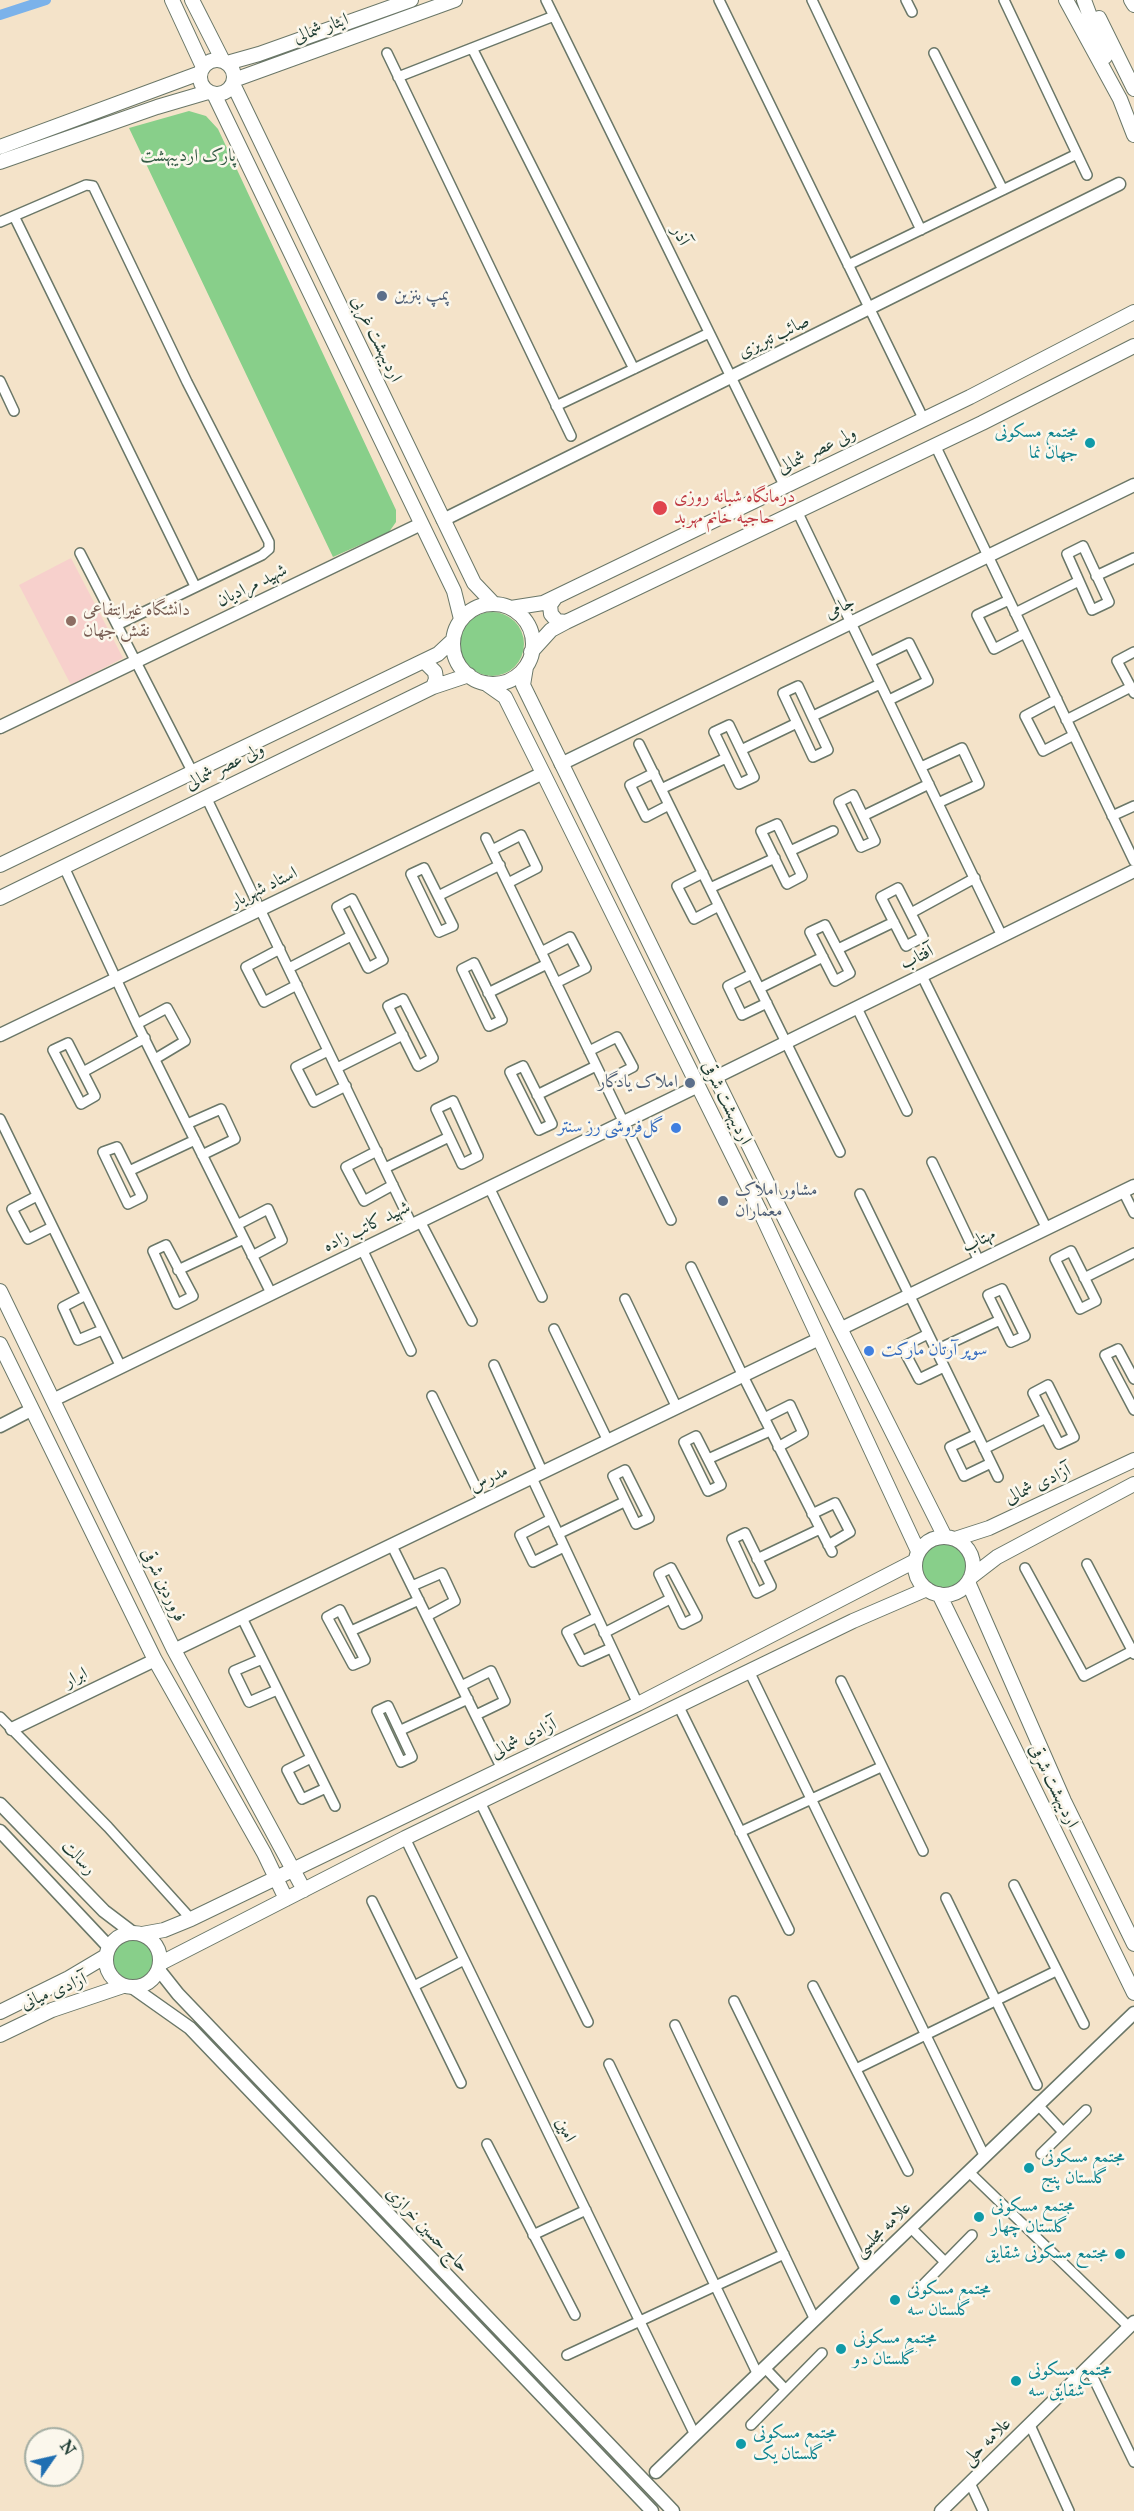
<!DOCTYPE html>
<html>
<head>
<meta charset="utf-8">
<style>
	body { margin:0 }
	#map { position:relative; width:1134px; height:2511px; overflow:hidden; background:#f4e3c9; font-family:"IM FELL Great Primer",serif }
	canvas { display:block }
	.north { position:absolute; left:24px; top:2427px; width:60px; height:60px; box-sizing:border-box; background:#fbf7ec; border:2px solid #a3ada2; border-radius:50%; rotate:56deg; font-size:16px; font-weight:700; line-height:24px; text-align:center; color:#1f3d34 }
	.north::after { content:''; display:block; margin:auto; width:21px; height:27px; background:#1f6fb2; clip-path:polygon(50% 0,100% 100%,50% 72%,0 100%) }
</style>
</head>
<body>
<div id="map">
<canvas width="1134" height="2511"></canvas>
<div class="north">N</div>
</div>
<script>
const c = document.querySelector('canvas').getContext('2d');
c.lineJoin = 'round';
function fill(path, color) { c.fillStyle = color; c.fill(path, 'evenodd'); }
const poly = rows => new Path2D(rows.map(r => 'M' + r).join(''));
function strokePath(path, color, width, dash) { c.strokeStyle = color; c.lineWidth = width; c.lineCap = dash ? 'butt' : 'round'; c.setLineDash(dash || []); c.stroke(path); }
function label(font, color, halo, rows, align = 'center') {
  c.font = font + ' "IM FELL Great Primer",Amiri,serif'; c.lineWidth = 5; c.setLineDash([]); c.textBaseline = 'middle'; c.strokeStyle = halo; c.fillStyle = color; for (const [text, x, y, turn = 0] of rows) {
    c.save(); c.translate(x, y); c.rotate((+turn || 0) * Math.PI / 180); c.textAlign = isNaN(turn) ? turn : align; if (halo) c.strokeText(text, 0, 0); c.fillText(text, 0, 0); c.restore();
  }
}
fill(poly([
	[71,558,123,658,71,685,19,585]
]), '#f7d0cc');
fill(poly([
	[189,111,206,116,218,129,396,510,396,522,389,532,333,557,129,128],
	'460 644a32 32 0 1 1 64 0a32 32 0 1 1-64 0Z',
	'920 1566a24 24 0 1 1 48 0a24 24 0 1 1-48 0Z',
	'113 1959a21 21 0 1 1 42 0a21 21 0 1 1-42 0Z'
]), '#88cf8a');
strokePath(poly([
	[0,15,46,0]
]), '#7bb2ea', 10);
const minor = poly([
	[546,0,785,487],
	[719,0,924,420],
	[812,0,921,230],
	[906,0,912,12],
	[1004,0,1087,175],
	[472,48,634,369],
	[387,53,571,436],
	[934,53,1003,190],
	[398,77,554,16],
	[14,216,195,586],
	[0,222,86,185,93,186,187,382,269,542,269,549,262,555,117,625],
	[848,265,1077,154],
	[0,381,14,411],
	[556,406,709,333],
	[935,445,1134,861],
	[797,511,1002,936],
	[1083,546,1109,602,1092,610,1067,554,1083,546],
	[80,553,193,773],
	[1096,576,1134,558],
	[1009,600,977,615,994,649,1025,633],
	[1015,613,1079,581],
	[1134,652,1117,661,1134,693],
	[870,662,909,643,928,681,889,700],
	[798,686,828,750,813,757,783,693,798,686],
	[1057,699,1025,716,1043,751,1074,735],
	[813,716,880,684],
	[1066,720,1131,687],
	[729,725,754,777,739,784,714,732,729,725],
	[639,744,840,1152],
	[741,750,797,723],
	[921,767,962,748,979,784,938,803],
	[654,773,630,785,646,817,669,805],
	[661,789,726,758],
	[853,795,875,841,861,847,839,802,853,795],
	[206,797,412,1225],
	[863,816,929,784],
	[1112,816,1134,806],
	[777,824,802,876,787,884,761,831,777,824],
	[486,838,671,1220],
	[492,850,521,835,537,868,508,883],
	[790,851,833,831],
	[64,867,137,1024,271,1293],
	[424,868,453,926,439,932,411,874,424,868],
	[703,873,677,886,694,919,719,906],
	[710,888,775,858],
	[898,888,923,937,906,946,881,897,898,888],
	[438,896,500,865],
	[352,899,383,960,368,968,337,907,352,899],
	[911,913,975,878],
	[825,925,850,973,835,981,810,932,825,925],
	[280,949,246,967,264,1002,297,985],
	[838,949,894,922],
	[541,952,570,937,586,968,556,983],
	[474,963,502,1020,489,1026,462,969,474,963],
	[289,968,351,936],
	[752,974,728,986,742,1015,767,1003],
	[922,976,1047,1229],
	[760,988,823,957],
	[488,993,547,964],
	[403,999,433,1058,418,1066,388,1006,403,999],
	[857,1008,907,1111],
	[137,1024,167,1008,185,1041,155,1059],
	[68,1043,95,1096,81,1104,53,1050,68,1043],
	[328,1051,296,1067,314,1102,346,1086],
	[589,1051,617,1037,633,1067,604,1082],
	[523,1066,552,1124,539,1130,510,1072,523,1066],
	[337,1068,403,1035],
	[83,1072,145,1038],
	[537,1095,596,1066],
	[453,1101,478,1156,462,1164,436,1109,453,1101],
	[0,1119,121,1367],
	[187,1124,221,1109,235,1139,202,1155],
	[117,1147,142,1197,128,1204,103,1152,117,1147],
	[377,1151,346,1167,364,1201,393,1185],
	[932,1162,979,1261],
	[385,1168,449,1137],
	[129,1171,195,1140],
	[489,1187,542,1297],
	[1123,1191,1134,1213],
	[860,1194,998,1477],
	[37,1196,12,1209,28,1239,52,1227],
	[420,1221,472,1321],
	[237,1225,268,1209,282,1240,252,1256],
	[166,1245,193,1296,177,1304,153,1251,166,1245],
	[362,1249,411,1351],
	[1071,1251,1096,1301,1080,1309,1055,1259,1071,1251],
	[691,1267,743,1376,832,1552],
	[178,1270,244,1239],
	[1084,1278,1134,1253],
	[1002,1289,1025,1336,1011,1342,988,1295,1002,1289],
	[86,1295,63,1307,78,1340,102,1330],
	[625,1299,677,1408],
	[554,1329,608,1441],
	[928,1334,902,1347,919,1379,944,1367],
	[936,1350,1000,1320],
	[494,1365,543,1473],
	[1134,1379,1118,1349,1105,1355,1134,1410],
	[1048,1385,1074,1437,1059,1444,1033,1393,1048,1385],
	[432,1396,483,1502],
	[764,1418,790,1405,803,1433,778,1447],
	[977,1434,950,1447,964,1476,991,1463],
	[696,1436,721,1485,708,1491,684,1442,696,1436],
	[984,1449,1046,1418],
	[708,1459,770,1431],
	[625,1470,649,1518,636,1524,613,1476,625,1470],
	[532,1478,638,1704],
	[812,1514,835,1503,850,1532,828,1545],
	[551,1519,520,1535,533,1562,564,1547],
	[745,1533,771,1586,757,1593,732,1539,745,1533],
	[558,1534,624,1502],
	[392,1546,502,1769],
	[757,1559,820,1529],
	[1087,1564,1134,1654],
	[671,1568,697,1617,683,1624,659,1574,671,1568],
	[1025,1568,1084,1676,1134,1650],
	[412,1586,442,1573,455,1601,427,1616],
	[340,1610,365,1660,353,1665,327,1617,340,1610],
	[597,1617,567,1632,582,1661,611,1648],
	[242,1618,335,1806],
	[351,1631,419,1600],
	[604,1633,670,1599],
	[262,1659,234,1671,249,1702,277,1690],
	[749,1671,985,2157],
	[841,1681,923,1851],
	[461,1686,491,1671,505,1701,476,1715],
	[678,1705,789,1930],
	[388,1706,412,1757,401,1762,377,1711,388,1706],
	[0,1717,108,1827,191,1919],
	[401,1730,468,1699],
	[311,1758,287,1770,302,1799,326,1788],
	[480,1802,588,2022],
	[740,1832,881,1767],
	[405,1838,695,2435],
	[1014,1885,1084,2024],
	[946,1898,1037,2085],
	[372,1901,461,2083],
	[414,1986,464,1960],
	[813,1986,908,2171],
	[734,2001,866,2271],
	[675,2025,815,2320],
	[609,2064,758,2375],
	[856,2069,1056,1971],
	[1038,2105,1063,2132],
	[487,2144,575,2315],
	[1041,2154,1086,2110],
	[969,2172,1129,2327],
	[911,2228,945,2262],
	[533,2235,586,2210],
	[915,2293,972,2235],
	[567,2355,784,2254],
	[1088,2367,1134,2462],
	[765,2368,785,2389],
	[751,2425,822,2353],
	[1030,2425,1069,2511],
	[970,2483,983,2511]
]);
const tertiary = poly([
	[443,520,1119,184],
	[0,727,421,524],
	[561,764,1134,485],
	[0,1035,543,773],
	[716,1077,1134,871],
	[840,1329,1134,1186],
	[53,1400,698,1086],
	[0,1426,31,1410],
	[174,1650,819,1339],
	[12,1729,155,1660],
	[0,1804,104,1911,133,1933],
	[0,1831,109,1947],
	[159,1970,178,1994,673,2511],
	[132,1987,190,2028,652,2511],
	[656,2472,1134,2013],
	[941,2511,1134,2322]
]);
const secondary = poly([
	[172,0,203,67],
	[192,0,223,61],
	[1066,0,1120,99,1134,135],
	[1084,0,1105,57],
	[1131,0,1134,5],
	[1099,18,1134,89],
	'200 77a17 17 0 1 1 34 0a17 17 0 1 1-34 0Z',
	[227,63,259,54,411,0],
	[234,80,455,0],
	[233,84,474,583,494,604],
	[214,94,454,591,461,619],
	[0,147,200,73],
	[0,162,157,107,208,92],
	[555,598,550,605,551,614,557,621,566,622],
	'453 644a40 40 0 1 1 80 0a40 40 0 1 1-80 0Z',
	[511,608,543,603,970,397,1134,312],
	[531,652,551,630,566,622,982,423,1134,346],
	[424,661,435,672,436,679,433,687],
	[526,667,523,685,777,1203,945,1537],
	[485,683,505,697,543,773,759,1209,918,1551],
	[0,865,438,654,453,640],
	[0,898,433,687,469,675],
	[0,1291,174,1650,304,1890],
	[0,1344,155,1660,264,1853,286,1899],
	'915 1566a29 29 0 1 1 58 0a29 29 0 1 1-58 0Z',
	[955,1539,989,1528,1134,1460],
	[971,1577,997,1557,1134,1484],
	[968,1582,1064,1801,1134,1944],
	[939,1594,1134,1993],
	'106 1960a27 27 0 1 1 54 0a27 27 0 1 1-54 0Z',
	[142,1934,164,1930,191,1919,502,1769,638,1704,915,1561],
	[161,1963,405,1838,853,1621,927,1589],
	[0,2012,69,1978,106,1956],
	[0,2035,52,2010,123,1986]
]);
strokePath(minor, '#6a7768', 12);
strokePath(tertiary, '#6a7768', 15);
strokePath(secondary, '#6a7768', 16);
strokePath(minor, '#fff', 9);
strokePath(tertiary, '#fff', 12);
strokePath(secondary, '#fff', 14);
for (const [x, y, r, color] of [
	[382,296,6,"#5c6f8a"],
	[1090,443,6,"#0f9aa8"],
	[660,508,8,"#e0444e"],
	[71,621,6,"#8d6e63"],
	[690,1083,6,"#5c6f8a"],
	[676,1128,6,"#3f7fe0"],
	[723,1201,6,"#5c6f8a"],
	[869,1351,6,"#3f7fe0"],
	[1029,2168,6,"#0f9aa8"],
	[979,2217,6,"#0f9aa8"],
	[1120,2254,6,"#0f9aa8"],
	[895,2300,6,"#0f9aa8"],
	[841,2349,6,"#0f9aa8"],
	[1016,2381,6,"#0f9aa8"],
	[741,2444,6,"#0f9aa8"]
]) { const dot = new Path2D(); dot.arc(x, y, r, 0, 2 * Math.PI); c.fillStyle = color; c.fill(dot); strokePath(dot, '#fbf7ec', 2); }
label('18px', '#1f3d34', '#fbf7ec', [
	["ایثار شمالی",321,29,-20],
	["آذر",680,236,64],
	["صائب تبریزی",774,337,-26],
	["اردیبهشت غربی",376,339,64],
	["ولی عصر شمالی",817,451,-26],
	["شهید مرادیان",252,586,-26],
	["جامی",840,608,-26],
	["ولی عصر شمالی",225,767,-26],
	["استاد شهریار",264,888,-26],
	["آفتاب",917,958,-26],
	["اردیبهشت شرقی",726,1103,64],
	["شهید کاتب زاده",367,1227,-26],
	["مهتاب",979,1241,-26],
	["مدرس",489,1479,-26],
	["آزادی شمالی",1038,1485,-25],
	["فروردین شرقی",163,1585,64],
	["ابرار",76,1678,-26],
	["آزادی شمالی",524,1739,-26],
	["اردیبهشت شرقی",1053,1786,64],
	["رسالت",78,1858,46],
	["آزادی میانی",54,1992,-22],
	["امین",565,2130,64],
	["حاج حسین خرازی",427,2230,46],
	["علامه مجلسی",883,2230,-44],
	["علامه حلی",987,2442,-44]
]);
label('18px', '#345a45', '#fbf7ec', [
	["پارک اردیبهشت",188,157]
]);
label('18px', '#4e5e75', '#fbf7ec', [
	["پمپ بنزین",394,296],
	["املاک یادگار",678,1083,"right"],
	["مشاور املاک",735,1191],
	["معماران",735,1212]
], 'left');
label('18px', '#0d838f', '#fbf7ec', [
	["مجتمع مسکونی",1078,433,"right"],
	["جهان نما",1078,454,"right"],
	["مجتمع مسکونی",1041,2158],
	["گلستان پنج",1041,2179],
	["مجتمع مسکونی",991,2207],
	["گلستان چهار",991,2228],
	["مجتمع مسکونی شقایق",1108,2254,"right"],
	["مجتمع مسکونی",907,2290],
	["گلستان سه",907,2311],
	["مجتمع مسکونی",853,2339],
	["گلستان دو",853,2360],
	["مجتمع مسکونی",1028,2371],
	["شقایق سه",1028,2392],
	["مجتمع مسکونی",753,2434],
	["گلستان یک",753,2455]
], 'left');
label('18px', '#be3a42', '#fbf7ec', [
	["درمانگاه شبانه‌ روزی",674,498],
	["حاجیه‌ خانم مهربد",674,519]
], 'left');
label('18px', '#785e54', '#fbf7ec', [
	["دانشگاه غیرانتفاعی",83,611],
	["نقش جهان",83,632]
], 'left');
label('18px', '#366cbe', '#fbf7ec', [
	["گل‌فروشی رز سنتر",664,1128],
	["سوپر آرتان مارکت",881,1351,"left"]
], 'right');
</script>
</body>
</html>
